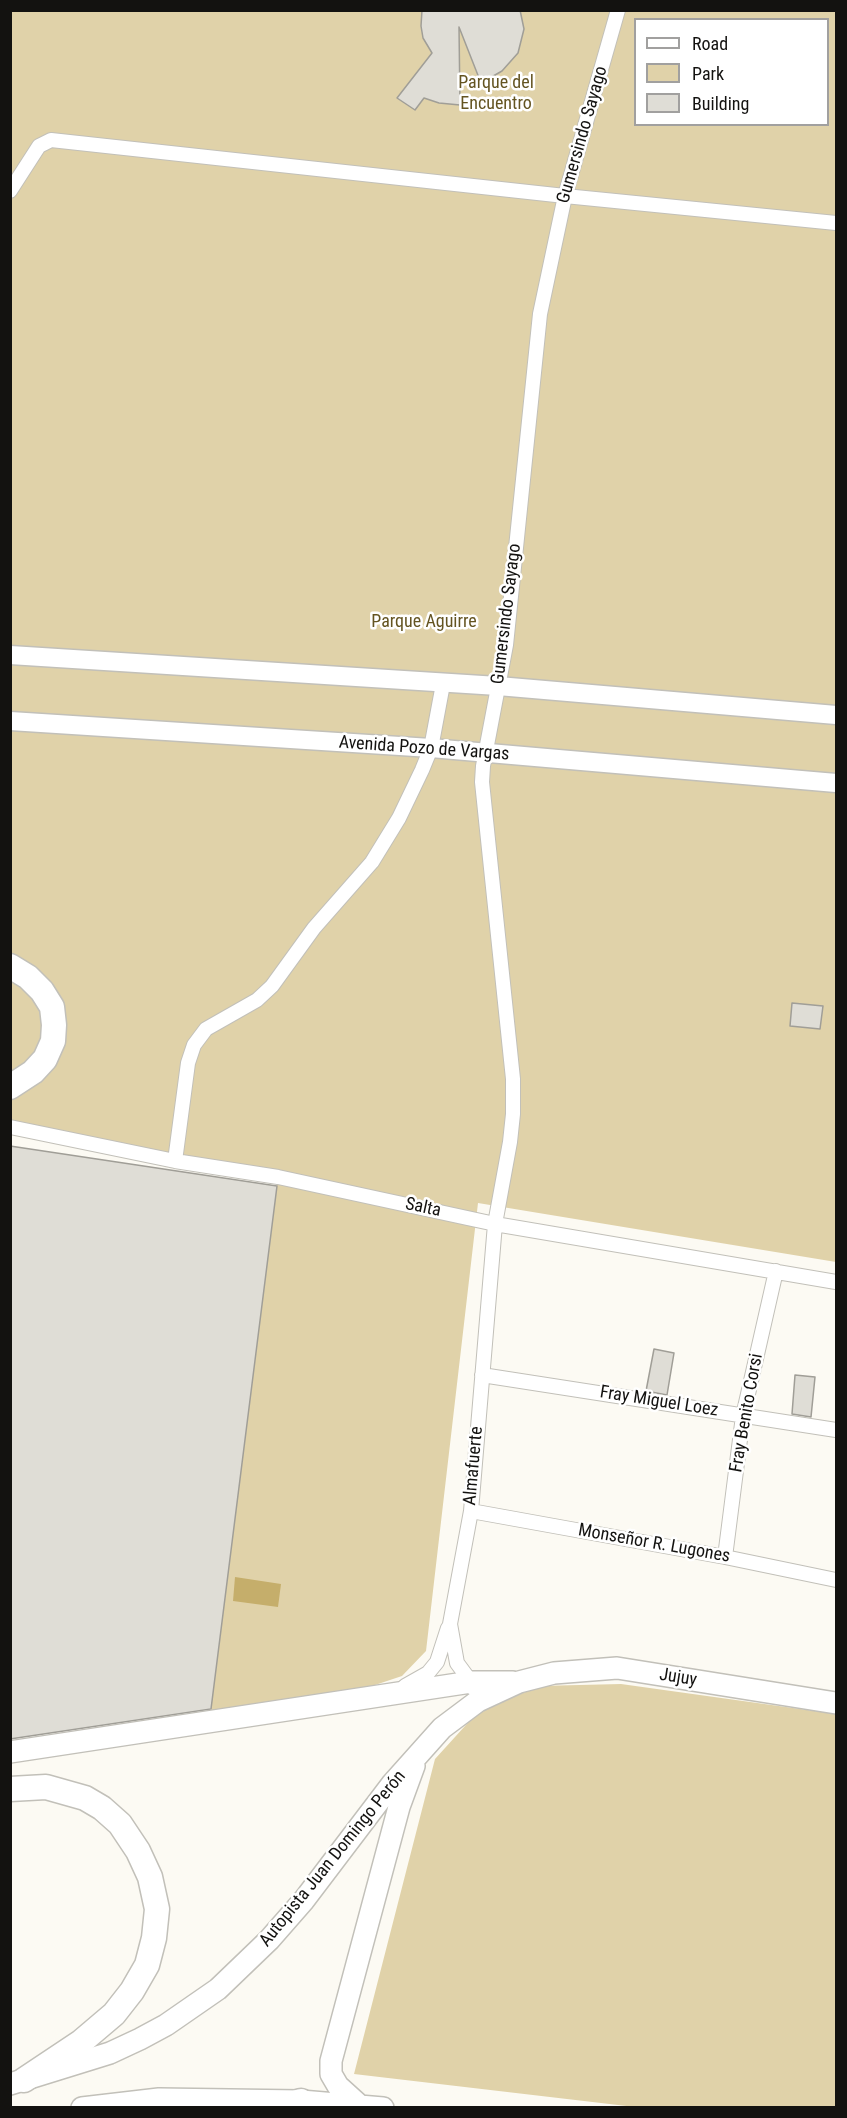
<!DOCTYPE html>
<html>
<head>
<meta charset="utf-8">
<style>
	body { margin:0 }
	#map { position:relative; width:847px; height:2118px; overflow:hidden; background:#fcfaf3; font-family:"Roboto Condensed",sans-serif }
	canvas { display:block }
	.frame { position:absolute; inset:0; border:12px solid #131210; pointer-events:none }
	.legend { position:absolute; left:634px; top:18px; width:195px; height:108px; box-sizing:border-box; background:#fff; border:2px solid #a1a09f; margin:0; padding:8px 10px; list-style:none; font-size:18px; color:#131210 }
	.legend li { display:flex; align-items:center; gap:12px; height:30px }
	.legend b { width:30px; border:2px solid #a1a09f }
</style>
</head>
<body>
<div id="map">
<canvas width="847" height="2118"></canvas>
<div class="frame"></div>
<ul class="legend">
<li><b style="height:8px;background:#fff"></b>Road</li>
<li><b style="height:16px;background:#e0d2a9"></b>Park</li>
<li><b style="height:16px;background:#dfddd6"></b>Building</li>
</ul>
</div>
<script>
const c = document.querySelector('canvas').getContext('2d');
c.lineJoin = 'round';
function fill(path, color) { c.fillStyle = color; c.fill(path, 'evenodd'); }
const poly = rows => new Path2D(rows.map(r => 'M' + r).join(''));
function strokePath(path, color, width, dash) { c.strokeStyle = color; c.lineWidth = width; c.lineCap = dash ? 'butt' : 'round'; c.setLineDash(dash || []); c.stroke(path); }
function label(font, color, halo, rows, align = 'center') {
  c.font = font + ' "Roboto Condensed",sans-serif'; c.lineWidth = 5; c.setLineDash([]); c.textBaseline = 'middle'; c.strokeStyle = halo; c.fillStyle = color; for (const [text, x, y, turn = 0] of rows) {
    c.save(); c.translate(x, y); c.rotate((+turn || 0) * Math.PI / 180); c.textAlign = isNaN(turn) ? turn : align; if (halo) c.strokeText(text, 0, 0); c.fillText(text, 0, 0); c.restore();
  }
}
fill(poly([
	[11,11,836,11,836,1262,478,1203,426,1651,402,1676,366,1688,210,1714,278,1177,11,1120],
	[636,20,828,20,828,124,636,124],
	[621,1684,836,1714,836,2107,635,2107,354,2074,435,1759,475,1715,538,1686]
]), '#e0d2a9');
fill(poly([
	[235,1577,281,1584,278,1607,233,1601]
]), '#c5ae6b');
const building = poly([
	[422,10,520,10,524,29,518,53,502,71,481,83,459,27,460,105,439,103,424,98,415,110,397,98,432,53,423,38,421,26,422,10],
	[792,1003,823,1006,820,1029,790,1026,792,1003],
	[10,1146,277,1186,211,1709,10,1739,10,1146],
	[654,1349,674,1353,667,1395,646,1391,654,1349],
	[795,1375,815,1377,811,1417,792,1414,795,1375]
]);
fill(building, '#dfddd6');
strokePath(building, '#a09e97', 1.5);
const street = poly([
	[10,191,39,146,51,140,565,196,836,223],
	[10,1127,175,1161,278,1177,495,1224,836,1282],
	[175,1161,188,1063,194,1045,206,1029,257,1000,272,986,314,928,372,862,399,818,422,770,431,748,443,684],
	[482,1375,836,1430],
	[471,1511,725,1557,836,1580],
	[725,1557,743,1416,776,1271],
	[405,1686,428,1673,437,1662,448,1628],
	[473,1688,471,1682,457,1663,450,1624,471,1511,495,1224,510,1142,513,1114,513,1079,482,782,483,766,506,645,540,314,565,196,618,10]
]);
const secondary = poly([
	[10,655,498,686,836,715],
	[10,721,431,748,836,783]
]);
const primary = poly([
	[10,1752,471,1682,513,1682],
	[10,2084,110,2053,140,2039,166,2025,218,1989,269,1940,304,1900,392,1784,442,1728,478,1701,519,1682,554,1673,617,1668,836,1703],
	[359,2105,338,2086,331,2074,331,2061,399,1807,414,1766],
	[82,2108,159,2099,301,2101,383,2108]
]);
const highway = poly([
	[10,966,28,977,42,991,52,1007,54,1025,53,1041,45,1059,33,1072,10,1087],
	[10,1789,46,1787,85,1798,102,1808,120,1824,138,1851,150,1877,157,1909,154,1938,147,1965,132,1991,114,2014,81,2042,24,2080],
	[278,2108,301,2101]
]);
strokePath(street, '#c2c0b9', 16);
strokePath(secondary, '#c2c0b9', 21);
strokePath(primary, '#c2c0b9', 24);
strokePath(highway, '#c2c0b9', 27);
strokePath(street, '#fff', 14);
strokePath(secondary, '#fff', 18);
strokePath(primary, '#fff', 21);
strokePath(highway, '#fff', 24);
label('18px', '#645421', '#fff', [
	["Parque del",496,83],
	["Encuentro",496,104],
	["Parque Aguirre",424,622]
]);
label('18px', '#131210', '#fff', [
	["Gumersindo Sayago",583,135,-74],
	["Gumersindo Sayago",507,614,-83],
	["Avenida Pozo de Vargas",424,749,4],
	["Salta",423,1208,12],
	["Fray Miguel Loez",659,1402,9],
	["Fray Benito Corsi",747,1413,-80],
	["Almafuerte",474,1466,-85],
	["Monseñor R. Lugones",654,1544,10],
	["Jujuy",678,1678,9],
	["Autopista Juan Domingo Perón",333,1859,-51]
]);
</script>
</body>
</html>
